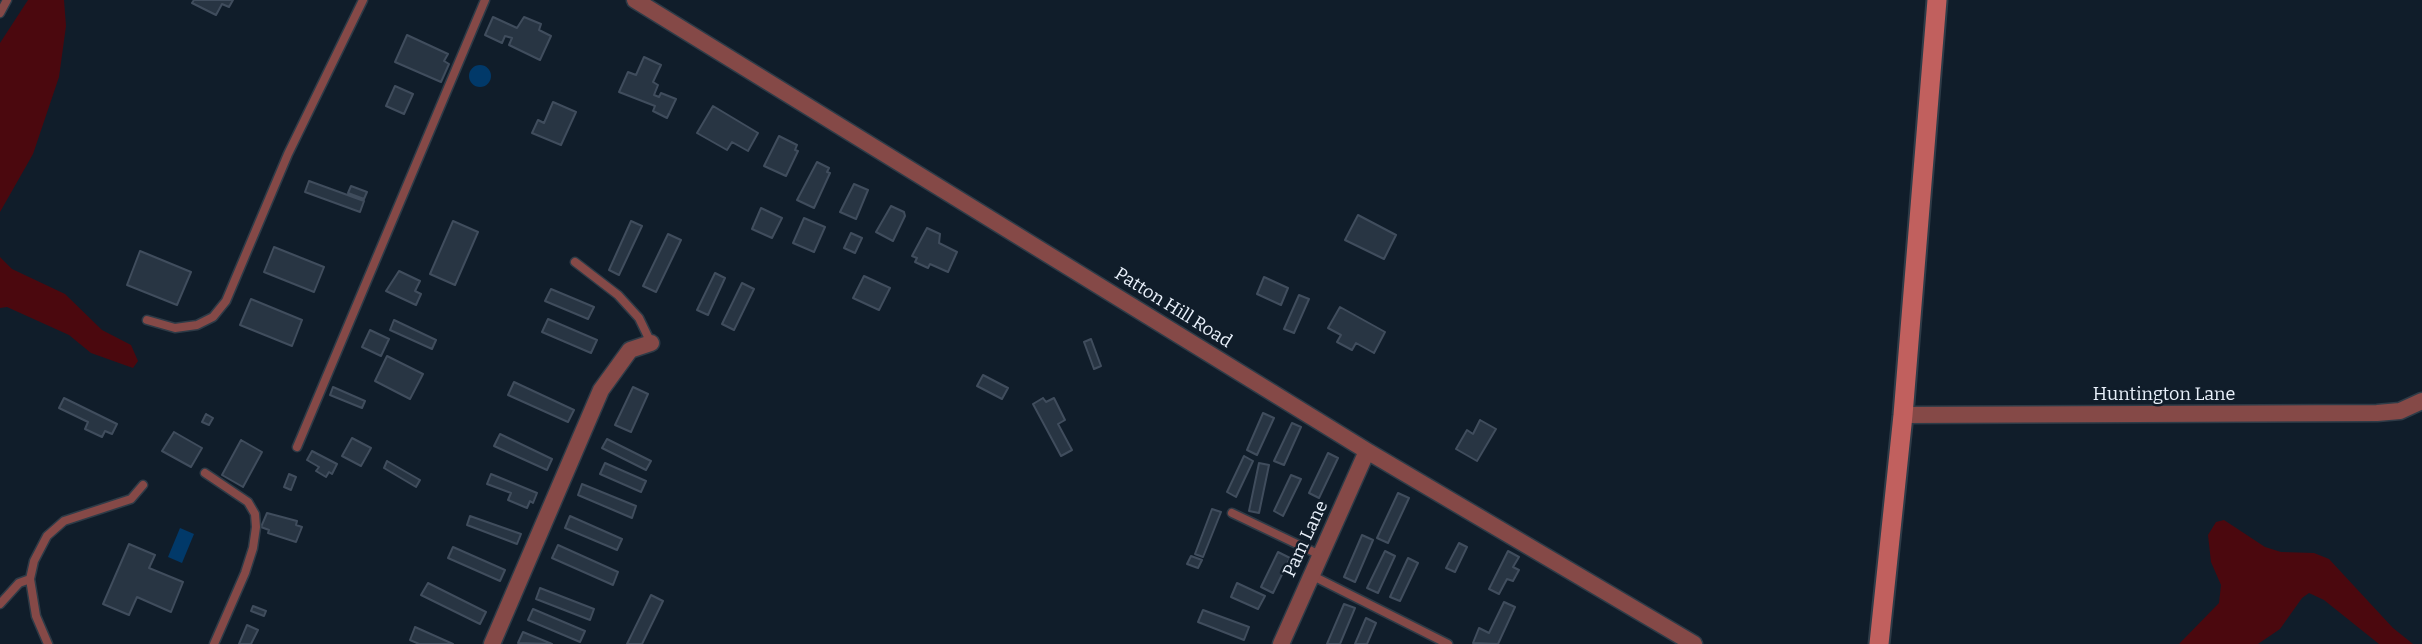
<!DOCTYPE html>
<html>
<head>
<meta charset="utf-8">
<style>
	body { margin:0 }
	canvas { display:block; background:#101d2a }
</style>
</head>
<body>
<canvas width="2422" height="644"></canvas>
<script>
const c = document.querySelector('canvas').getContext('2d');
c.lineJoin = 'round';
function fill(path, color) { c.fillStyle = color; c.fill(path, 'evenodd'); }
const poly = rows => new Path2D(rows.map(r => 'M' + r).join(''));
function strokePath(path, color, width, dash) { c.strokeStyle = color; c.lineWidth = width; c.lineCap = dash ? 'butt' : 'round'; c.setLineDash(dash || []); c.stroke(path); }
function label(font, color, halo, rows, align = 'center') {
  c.font = font + ' Bitter,serif'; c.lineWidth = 5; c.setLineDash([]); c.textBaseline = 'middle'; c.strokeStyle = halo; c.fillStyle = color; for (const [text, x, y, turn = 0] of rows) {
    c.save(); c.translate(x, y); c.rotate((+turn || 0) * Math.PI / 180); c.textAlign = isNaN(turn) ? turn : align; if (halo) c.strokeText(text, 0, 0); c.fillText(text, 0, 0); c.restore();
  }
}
fill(poly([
	[28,0,64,0,66,26,59,77,33,154,0,212,0,43],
	[0,257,12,269,65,294,102,330,131,345,138,361,133,368,91,353,69,335,7,307,0,308],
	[2224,520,2265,547,2281,552,2314,553,2329,559,2393,628,2413,644,2379,644,2324,600,2309,593,2302,598,2280,629,2258,644,2179,644,2219,603,2221,585,2211,562,2208,535,2216,522]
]), '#4b080e');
fill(poly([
	'469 76a11 11 0 1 1 22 0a11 11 0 1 1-22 0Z',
	[180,528,194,534,182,563,168,557]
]), '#013969');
const building = poly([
	[194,0,233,0,229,7,222,4,216,15,192,3,194,0],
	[493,17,517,28,524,17,541,24,539,30,551,36,540,60,509,45,512,38,505,36,502,43,485,35,493,17],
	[407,35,448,54,444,61,449,64,441,82,395,62,407,35],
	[644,57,661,65,653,82,658,85,654,95,659,97,661,93,676,99,667,118,653,111,655,106,619,92,628,72,636,75,644,57],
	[395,86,413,94,404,114,386,106,395,86],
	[553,102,576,112,561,145,532,133,538,120,544,123,553,102],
	[713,106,758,133,748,151,732,142,727,150,697,133,713,106],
	[779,136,797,145,795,150,798,151,786,176,764,166,779,136],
	[817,162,829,168,827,172,830,173,814,208,797,200,817,162],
	[309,181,364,201,360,212,305,192,309,181],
	[854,184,868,190,856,219,840,212,854,184],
	[351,186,367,192,364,199,348,193,351,186],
	[891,206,904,212,905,216,893,241,876,232,891,206],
	[761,208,782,218,772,238,752,229,761,208],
	[1358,215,1396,235,1384,259,1345,240,1358,215],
	[804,218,825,227,814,252,793,243,804,218],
	[453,221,478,232,455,285,430,274,453,221],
	[631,221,642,226,619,275,609,270,631,221],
	[927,228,940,234,939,243,957,252,948,272,930,264,928,268,915,262,917,258,912,256,927,228],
	[851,233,862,238,855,253,844,248,851,233],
	[668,234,681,240,656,292,643,286,668,234],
	[274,247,324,267,314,292,264,272,274,247],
	[140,251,191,272,177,305,127,285,140,251],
	[399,271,420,281,415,291,421,294,416,305,386,291,399,271],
	[715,273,725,278,708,315,697,310,715,273],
	[864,276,890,288,879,310,853,298,864,276],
	[1264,277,1288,288,1281,305,1257,294,1264,277],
	[742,283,754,289,734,330,722,324,742,283],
	[551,289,594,307,588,319,545,301,551,289],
	[1299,295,1309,299,1294,333,1284,329,1299,295],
	[251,299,302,320,292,346,240,325,251,299],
	[1340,307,1385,332,1374,353,1356,343,1352,350,1337,342,1341,335,1328,328,1340,307],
	[548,319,597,340,591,353,542,332,548,319],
	[394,320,436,340,432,349,390,330,394,320],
	[370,330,389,339,381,356,362,347,370,330],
	[1091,339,1101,366,1094,369,1084,342,1091,339],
	[387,356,423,374,410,399,375,381,387,356],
	[983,375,1008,388,1002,399,977,386,983,375],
	[514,382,574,410,568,422,508,395,514,382],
	[333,387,365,401,362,408,330,395,333,387],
	[633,387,648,394,631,432,615,425,633,387],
	[64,398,117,424,112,434,105,431,102,437,85,429,88,422,59,408,64,398],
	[1043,398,1046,402,1054,398,1065,420,1058,424,1072,450,1061,456,1033,404,1043,398],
	[1263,413,1274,418,1257,455,1247,450,1263,413],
	[206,414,213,418,209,425,202,422,206,414],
	[1480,420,1496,429,1477,461,1456,449,1467,430,1473,434,1480,420],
	[1292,423,1301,427,1284,465,1274,461,1292,423],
	[174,432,202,448,191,467,162,451,174,432],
	[500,434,552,459,547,470,494,446,500,434],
	[352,438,371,448,361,466,342,456,352,438],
	[607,439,651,461,646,470,602,448,607,439],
	[241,440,262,452,243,487,222,475,241,440],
	[312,451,337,464,332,474,329,472,326,477,316,471,319,467,307,460,312,451],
	[1328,453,1338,458,1319,498,1309,493,1328,453],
	[1244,456,1253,461,1236,497,1227,492,1244,456],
	[387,461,420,480,416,487,384,468,387,461],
	[605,463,646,481,641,492,600,474,605,463],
	[1259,463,1269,465,1259,513,1249,511,1259,463],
	[289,474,296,477,291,490,284,487,289,474],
	[491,474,537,493,533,503,530,501,527,508,508,500,511,493,487,484,491,474],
	[1291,475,1301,479,1283,516,1274,511,1291,475],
	[582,484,636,506,632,518,578,495,582,484],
	[1398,493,1409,498,1388,543,1377,538,1398,493],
	[1212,509,1221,512,1203,557,1195,554,1212,509],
	[267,513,297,521,296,525,302,527,296,542,268,533,269,530,261,527,267,513],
	[470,516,521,534,517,544,467,525,470,516],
	[570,516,622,539,617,550,565,528,570,516],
	[1362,535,1373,540,1355,582,1344,577,1362,535],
	[1459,543,1467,547,1455,572,1446,568,1459,543],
	[129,544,155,555,149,568,183,582,171,612,137,597,129,615,103,604,129,544],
	[558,545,618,572,613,585,552,558,558,545],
	[453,547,505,570,500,581,448,558,453,547],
	[1385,551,1395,556,1378,593,1367,588,1385,551],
	[1508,551,1519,557,1513,567,1519,570,1513,581,1507,579,1499,594,1489,589,1508,551],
	[1278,552,1290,558,1273,593,1261,587,1278,552],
	[1191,556,1202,560,1198,568,1187,564,1191,556],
	[1408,558,1418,563,1400,601,1390,597,1408,558],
	[428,583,486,612,480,624,421,595,428,583],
	[1237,583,1265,596,1258,609,1231,597,1237,583],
	[540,588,594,609,590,620,536,599,540,588],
	[651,595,663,601,642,644,627,644,651,595],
	[1504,602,1515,607,1498,644,1473,643,1479,628,1489,633,1504,602],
	[1344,604,1355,608,1340,644,1327,644,1344,604],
	[253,606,266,611,264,616,251,611,253,606],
	[533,609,585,631,580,642,528,620,533,609],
	[1203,610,1249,627,1244,640,1198,622,1203,610],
	[1366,618,1376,623,1367,644,1355,644,1366,618],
	[247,625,258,630,251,644,239,644,247,625],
	[415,627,453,644,419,644,410,640,415,627],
	[523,632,552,644,518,643,523,632]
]);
fill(building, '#283543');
strokePath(building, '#404d5d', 2);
const service = poly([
	[0,13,7,0],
	[575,262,618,295,639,318,651,343],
	[147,320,175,328,197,325,213,317,226,301,288,154,363,0],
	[297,447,485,0],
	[205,473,248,502,255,514,256,527,253,548,245,573,214,644],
	[1232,513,1320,555],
	[1311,575,1448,644],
	[0,604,19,583,30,579],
	[48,644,36,616,30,579,34,561,47,536,64,521,131,499,143,485]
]);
const minor = poly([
	[635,0,1367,451,1694,644],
	[1903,415,2377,413,2400,411,2422,401],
	[492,644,601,390,630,350,651,343],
	[1281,644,1367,451]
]);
const secondary = poly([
	[1879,644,1903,415,1937,0]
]);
strokePath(service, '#2e3b47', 11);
strokePath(minor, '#2e3b47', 19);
strokePath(secondary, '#2e3b47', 23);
strokePath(service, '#854947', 8);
strokePath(minor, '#854947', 16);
strokePath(secondary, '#c1605e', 19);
label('18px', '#e9f1fb', '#101d2a', [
	["Patton Hill Road",1173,308,32],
	["Huntington Lane",2164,395],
	["Pam Lane",1306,539,-65]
]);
</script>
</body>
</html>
